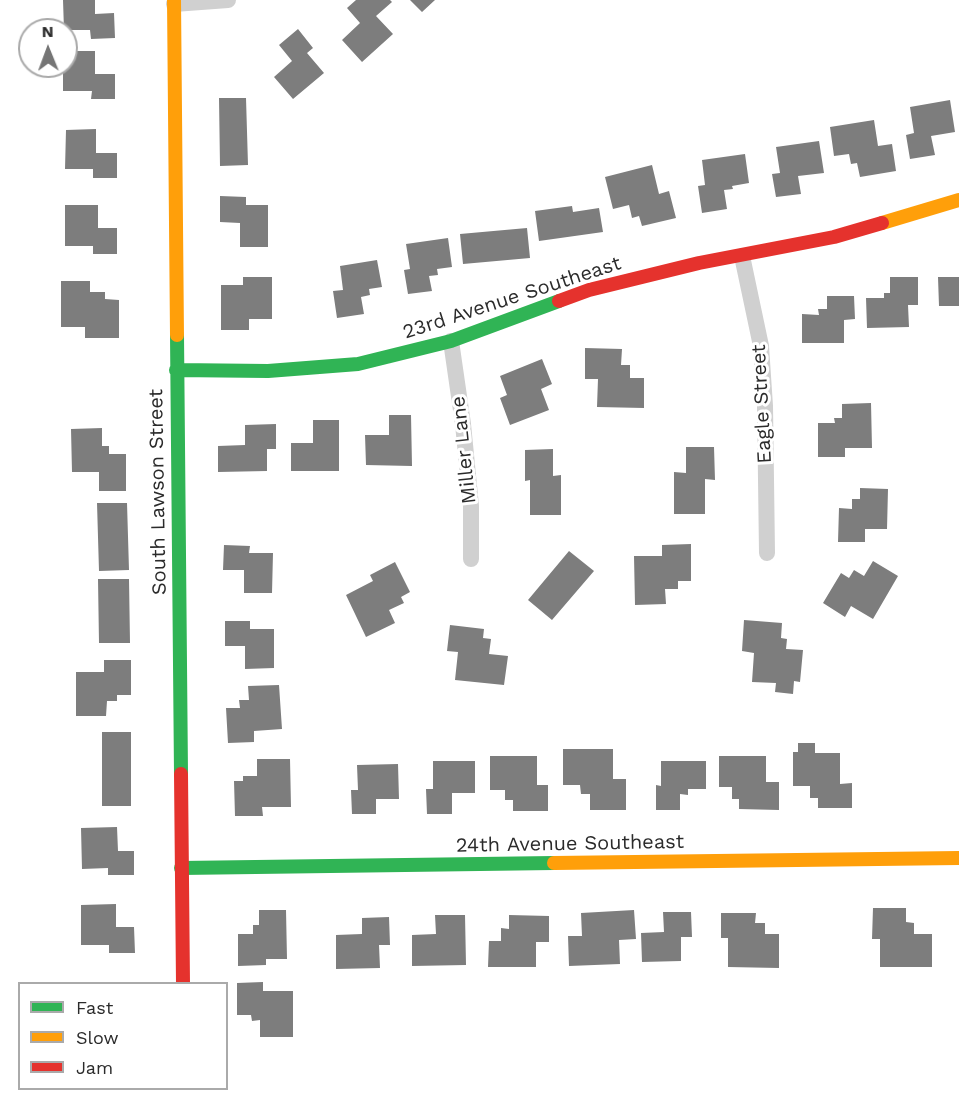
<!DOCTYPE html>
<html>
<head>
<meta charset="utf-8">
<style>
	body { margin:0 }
	#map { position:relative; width:959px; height:1108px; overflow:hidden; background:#fff; font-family:"Work Sans",sans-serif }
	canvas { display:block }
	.legend { position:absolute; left:18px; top:982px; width:210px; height:108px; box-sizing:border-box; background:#fff; border:2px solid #aaa; margin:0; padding:8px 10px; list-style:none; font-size:18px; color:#2b2b2b }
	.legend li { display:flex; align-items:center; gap:12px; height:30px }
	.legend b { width:30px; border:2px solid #aaa }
	.north { position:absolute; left:18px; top:18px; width:60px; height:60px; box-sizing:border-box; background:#fff; border:2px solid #aaa; border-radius:50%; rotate:359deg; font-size:16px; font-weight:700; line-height:24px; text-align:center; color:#2b2b2b }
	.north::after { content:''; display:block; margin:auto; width:21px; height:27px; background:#757575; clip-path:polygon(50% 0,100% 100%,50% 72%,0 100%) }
</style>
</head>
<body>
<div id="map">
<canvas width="959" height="1108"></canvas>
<ul class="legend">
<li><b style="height:8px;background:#30b455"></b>Fast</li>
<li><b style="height:8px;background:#ff9f0a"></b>Slow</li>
<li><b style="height:8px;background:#e5322d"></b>Jam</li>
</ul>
<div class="north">N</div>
</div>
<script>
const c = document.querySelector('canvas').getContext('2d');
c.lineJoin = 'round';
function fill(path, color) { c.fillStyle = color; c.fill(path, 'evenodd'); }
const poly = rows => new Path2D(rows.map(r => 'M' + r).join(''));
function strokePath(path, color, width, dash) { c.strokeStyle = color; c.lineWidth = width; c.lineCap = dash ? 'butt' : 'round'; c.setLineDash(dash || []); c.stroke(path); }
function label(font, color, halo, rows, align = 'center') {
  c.font = font + ' "Work Sans",sans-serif'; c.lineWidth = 6; c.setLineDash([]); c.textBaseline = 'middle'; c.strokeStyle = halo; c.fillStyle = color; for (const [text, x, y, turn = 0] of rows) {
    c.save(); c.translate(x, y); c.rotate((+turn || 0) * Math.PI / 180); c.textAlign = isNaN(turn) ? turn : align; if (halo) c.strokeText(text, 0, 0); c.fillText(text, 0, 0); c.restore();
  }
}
fill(poly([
	[63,0,95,0,95,14,114,13,115,38,91,39,90,30,64,30],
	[356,0,390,0,392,2,376,16,393,34,362,62,342,40,360,23,347,8],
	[410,0,435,0,422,12],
	[298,29,313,48,307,53,324,73,293,99,274,77,292,61,279,45],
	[66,51,95,51,95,74,115,74,115,99,91,99,92,91,63,91,63,66,66,66],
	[219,98,246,98,248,165,220,166],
	[950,100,955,132,931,136,935,155,910,159,906,135,914,133,910,107],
	[874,120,878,146,892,144,896,171,860,177,857,163,851,164,849,154,834,156,830,127],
	[96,129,96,153,117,153,117,178,93,178,93,169,65,169,66,130],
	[819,141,824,173,798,176,801,194,776,197,772,174,780,173,776,147],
	[745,154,749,183,732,186,733,189,724,190,727,209,702,213,698,186,705,185,702,160],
	[652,165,659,194,669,191,676,218,642,226,639,216,632,218,629,205,613,209,605,177],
	[220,196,246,197,246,205,268,205,268,247,240,247,240,223,220,222],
	[65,205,98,205,98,228,117,228,117,254,93,254,93,246,65,246],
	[572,206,573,212,599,208,603,232,539,241,535,211],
	[527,228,530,258,463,264,460,234],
	[448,238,452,267,437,269,438,275,429,276,432,291,408,294,404,270,410,269,406,244],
	[377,260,382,287,369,289,370,295,361,297,364,314,337,318,333,291,343,290,340,266],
	[243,277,272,277,272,319,249,319,249,330,221,330,221,285,243,285],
	[890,277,918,277,918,305,908,305,909,327,867,328,866,298,884,298,884,293,890,293],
	[938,277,959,277,959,306,939,306],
	[61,281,90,281,90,292,105,292,105,299,119,300,119,338,85,338,85,327,61,327],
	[827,296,854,296,855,319,844,320,844,343,802,343,802,314,819,315,818,309,827,309],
	[585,348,622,349,621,365,630,365,630,378,644,378,644,408,597,407,598,379,585,379],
	[542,359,552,384,541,389,549,410,510,425,500,398,507,395,500,376],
	[871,403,872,448,845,448,845,457,818,457,818,423,835,423,834,418,842,418,842,404],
	[389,415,411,415,412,466,366,465,365,435,389,435],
	[313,420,339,420,339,471,291,471,291,443,313,443],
	[276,424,276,449,267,449,267,471,218,472,218,446,245,445,245,425],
	[102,428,102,446,109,446,109,454,126,454,126,491,99,491,99,472,72,472,71,429],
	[686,447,714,447,715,480,705,479,705,514,674,514,674,472,686,473],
	[553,449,553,476,561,475,561,515,530,515,530,480,525,481,525,450],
	[860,488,888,489,887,529,865,529,865,542,838,542,839,508,852,509,852,499,860,499],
	[97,503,127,503,129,570,99,571],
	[691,544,691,581,678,581,678,589,665,589,666,604,635,605,634,556,662,556,662,545],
	[224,545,250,546,249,553,273,553,272,593,244,593,244,570,223,570],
	[569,551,594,571,552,620,528,600],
	[873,561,898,576,873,619,851,606,845,617,823,603,841,573,849,578,854,570,864,576],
	[395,562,410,592,401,597,404,603,389,610,395,623,366,637,346,595,373,581,370,575],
	[98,579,129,579,130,643,99,643],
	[744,620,782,623,781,638,787,639,786,649,803,650,800,682,794,681,793,694,775,692,776,683,752,682,754,653,742,651],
	[225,621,250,621,250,629,274,629,274,668,245,669,245,646,225,646],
	[450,625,484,629,483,638,491,639,489,654,508,656,504,685,455,680,458,652,447,651],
	[104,660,131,660,131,695,117,695,117,701,107,701,106,716,76,716,76,672,104,672],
	[279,685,282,729,254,731,254,742,228,743,226,708,240,708,239,700,249,700,248,686],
	[102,732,131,732,131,806,102,806],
	[798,743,815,743,815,753,840,753,840,784,852,783,852,808,818,808,818,798,810,798,810,786,793,786,793,752,798,752],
	[563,749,613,749,613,779,626,779,626,810,590,810,590,794,581,794,580,785,563,785],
	[490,756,537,756,537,785,548,785,548,811,513,811,513,800,505,800,505,790,490,790],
	[719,756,766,756,766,782,779,782,779,810,739,809,739,799,732,799,732,787,719,787],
	[257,759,290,759,291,807,262,807,263,816,235,816,234,781,243,781,243,776,257,776],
	[433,761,475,761,475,793,452,793,452,814,427,814,426,789,433,789],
	[661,761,706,761,706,789,688,789,688,795,680,794,680,810,656,810,656,785,661,786],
	[398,764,399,799,376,799,376,814,352,814,351,790,358,790,357,765],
	[117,827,118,851,134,851,134,875,108,875,108,868,82,869,81,828],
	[116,904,116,927,134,927,135,953,109,953,109,945,81,945,81,905],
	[873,908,906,908,906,922,914,923,914,934,932,934,932,967,880,967,880,939,872,939],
	[259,910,286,910,287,959,266,959,266,965,238,966,238,934,253,934,253,925,259,925],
	[634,910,636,939,619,940,620,964,569,966,568,936,582,936,581,913],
	[663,912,691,912,692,937,681,937,681,961,642,962,641,933,664,932],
	[721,913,756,913,755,923,765,923,765,934,779,934,779,968,728,967,728,938,721,938],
	[435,915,465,915,466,965,412,966,412,935,436,934],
	[509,915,549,916,549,942,536,942,536,967,488,967,489,941,501,941,501,928,509,929],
	[389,917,390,945,379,945,380,968,336,969,336,935,362,934,362,918],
	[263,982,263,991,293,991,293,1037,260,1037,260,1020,252,1021,251,1015,237,1015,237,983]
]), '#7d7d7d');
strokePath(poly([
	[174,4,228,0],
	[742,256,761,346,765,406,767,553],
	[451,341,463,424,471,506,471,559]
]), '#d0d0d0', 16);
strokePath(poly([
	[177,335,181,774],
	[176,370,268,371,358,364,451,341,559,301],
	[181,868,554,863]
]), '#30b455', 14);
strokePath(poly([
	[174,0,177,335],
	[882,223,959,200],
	[554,863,959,858]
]), '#ff9f0a', 14);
strokePath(poly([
	[559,301,589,290,699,263,834,237,882,223],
	[181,774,183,984]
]), '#e5322d', 14);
label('20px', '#2b2b2b', '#fff', [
	["23rd Avenue Southeast",512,298,-18],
	["Eagle Street",762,404,-93],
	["Miller Lane",464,450,-96],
	["South Lawson Street",158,492,-91],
	["24th Avenue Southeast",570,844,-1]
]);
</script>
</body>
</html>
